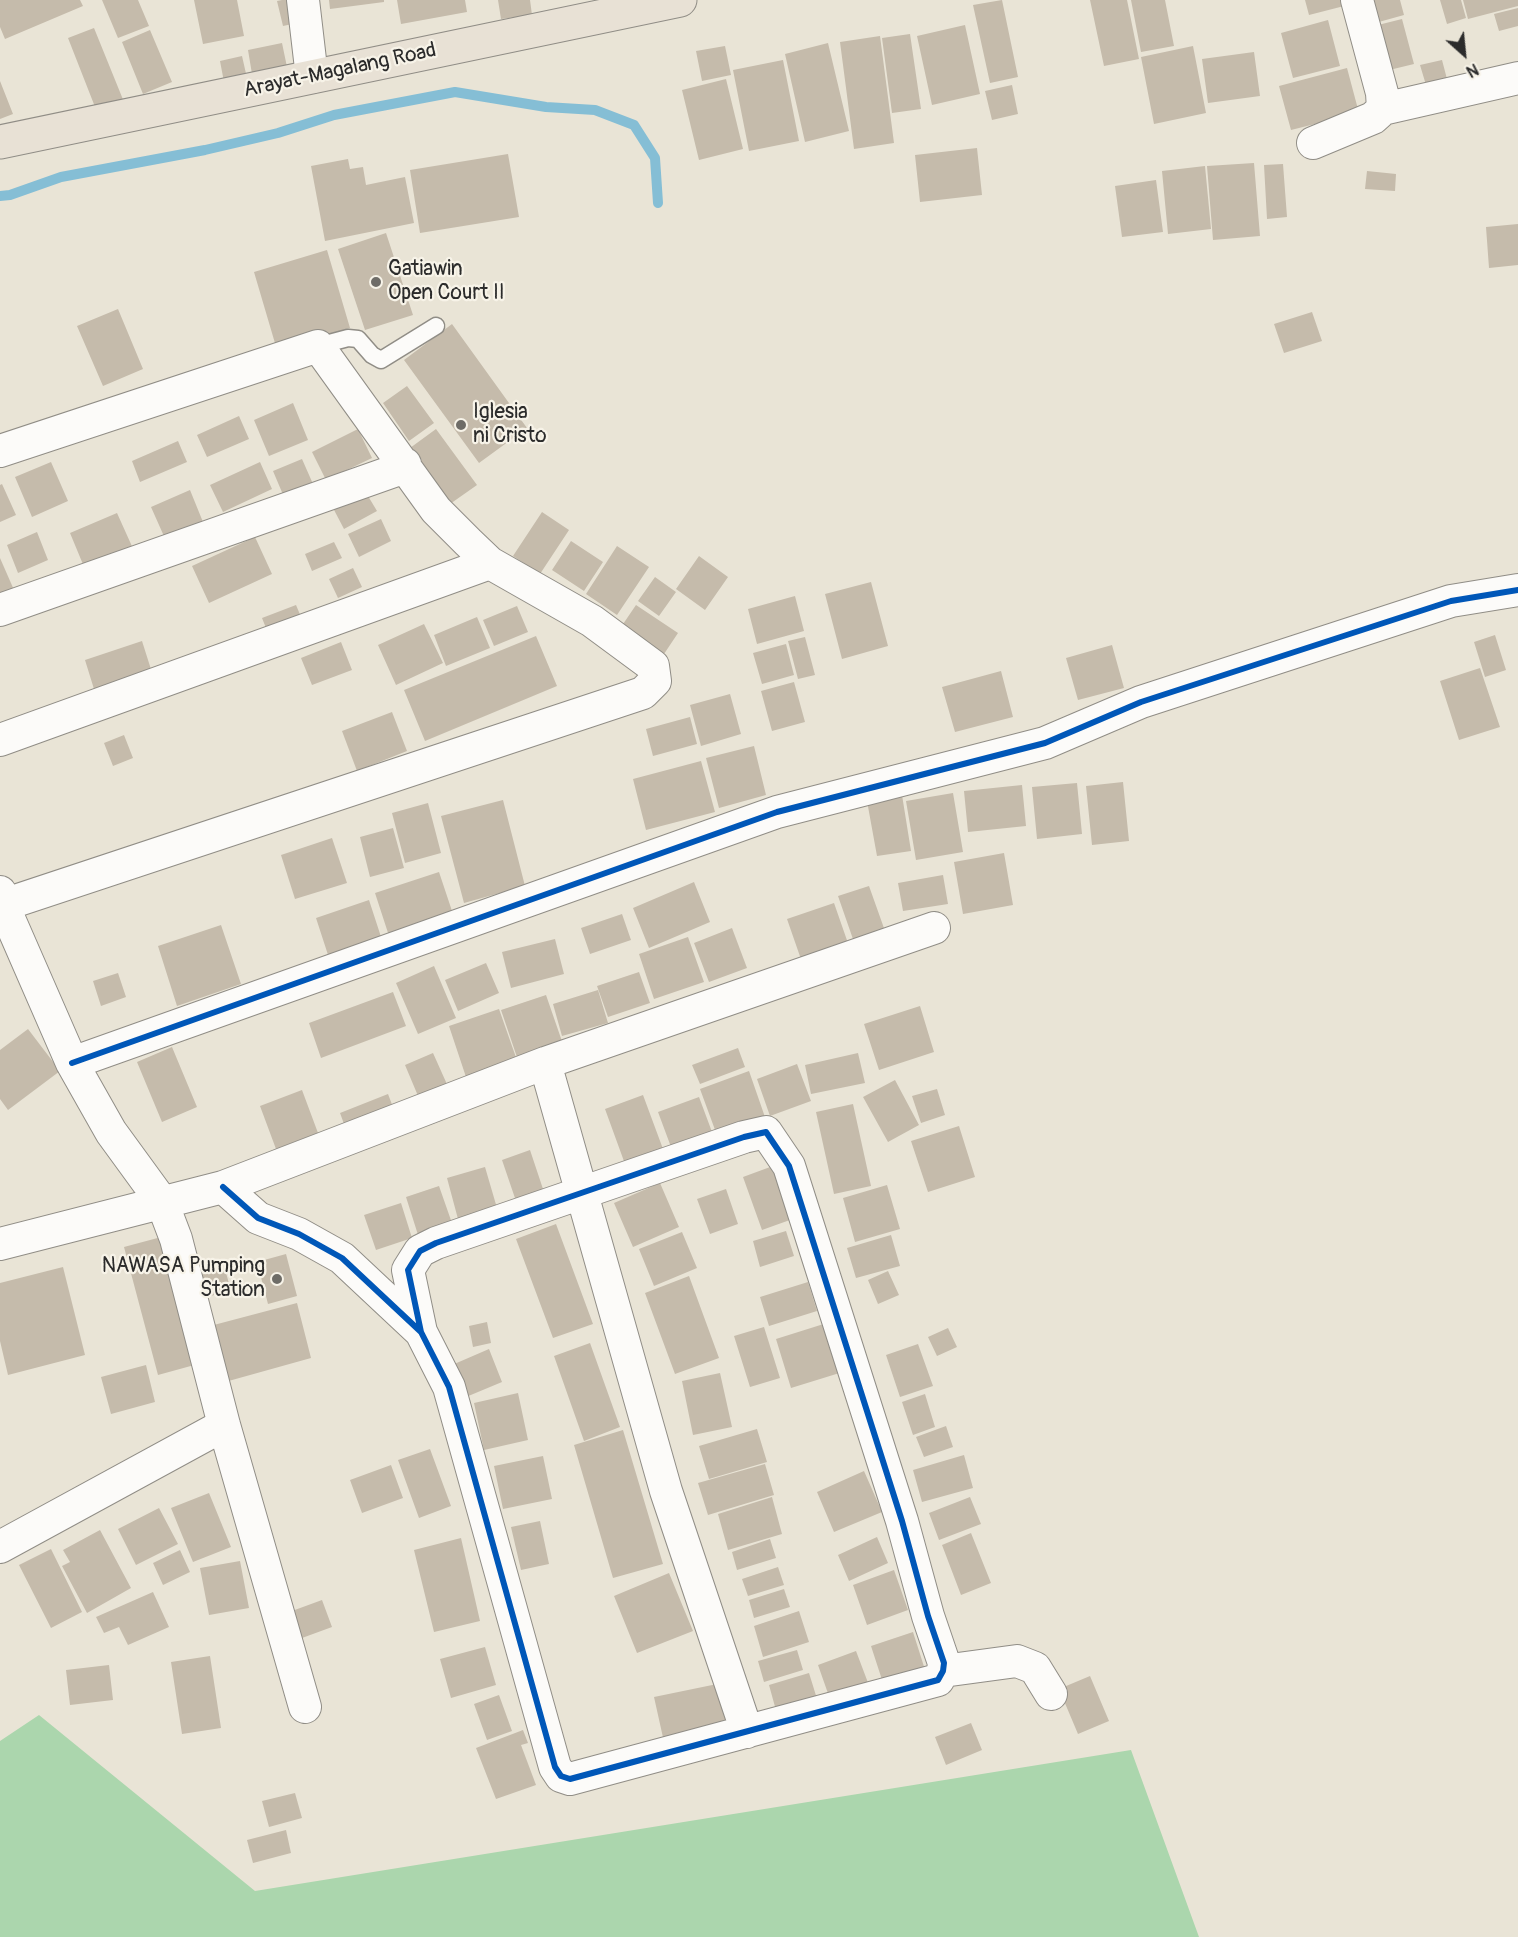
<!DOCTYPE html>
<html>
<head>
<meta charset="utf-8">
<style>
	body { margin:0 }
	#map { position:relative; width:1518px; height:1937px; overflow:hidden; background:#e9e4d6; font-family:Pangolin,sans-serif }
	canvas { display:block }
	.north { position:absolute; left:1434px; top:24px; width:60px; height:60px; -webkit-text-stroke:4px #f7f3e8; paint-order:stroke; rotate:153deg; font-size:16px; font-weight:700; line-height:24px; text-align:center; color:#2b2b2b }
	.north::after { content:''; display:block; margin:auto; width:21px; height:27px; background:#2b2b2b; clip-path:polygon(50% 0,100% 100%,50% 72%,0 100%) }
</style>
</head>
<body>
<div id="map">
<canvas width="1518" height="1937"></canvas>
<div class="north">N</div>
</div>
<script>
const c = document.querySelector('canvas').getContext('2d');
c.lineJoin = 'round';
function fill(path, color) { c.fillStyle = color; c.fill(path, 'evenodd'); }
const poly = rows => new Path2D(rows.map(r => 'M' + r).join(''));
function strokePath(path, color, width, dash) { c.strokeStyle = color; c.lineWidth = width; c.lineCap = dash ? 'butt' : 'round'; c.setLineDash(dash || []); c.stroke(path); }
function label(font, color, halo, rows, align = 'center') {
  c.font = font + ' Pangolin,sans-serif'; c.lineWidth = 4.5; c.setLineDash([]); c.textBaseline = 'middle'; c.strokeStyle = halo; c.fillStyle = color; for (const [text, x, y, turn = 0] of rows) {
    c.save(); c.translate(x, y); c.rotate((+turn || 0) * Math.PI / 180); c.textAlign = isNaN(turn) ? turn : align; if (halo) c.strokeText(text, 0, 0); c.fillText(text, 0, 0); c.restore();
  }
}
fill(poly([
	[39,1715,255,1891,1131,1750,1199,1937,0,1937,0,1741]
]), '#abd6ad');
strokePath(poly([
	[0,196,10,195,61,177,205,150,278,133,334,115,455,92,546,107,595,110,634,125,655,158,658,203]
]), '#85bed5', 10);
fill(poly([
	[0,0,80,0,83,6,5,39,0,27],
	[102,0,138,0,149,26,118,38],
	[194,0,237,0,244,36,203,44],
	[282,0,297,0,302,22,283,26,277,1],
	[329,0,384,0,384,2,330,9],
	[397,0,465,0,467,12,401,24],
	[498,0,530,0,532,15,501,19],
	[1002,0,1018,77,990,83,973,5],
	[1090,0,1127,0,1139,59,1104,66],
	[1131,0,1165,0,1174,46,1141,52],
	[1305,0,1346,0,1348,5,1309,15],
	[1361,0,1400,0,1404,15,1368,25],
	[1440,0,1461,0,1466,18,1447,24],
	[1463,0,1518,0,1518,6,1468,19],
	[1518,8,1518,26,1499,31,1494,14],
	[1402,19,1414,64,1381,72,1370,27],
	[1328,20,1340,66,1293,78,1281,33],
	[965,25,980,94,932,105,917,36],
	[94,28,124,102,97,112,68,38],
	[150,30,172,82,143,94,122,42],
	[910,34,921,109,892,113,882,38],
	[880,36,894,143,854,149,840,42],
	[282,43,287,67,252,74,248,50],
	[828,43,849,131,805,142,785,54],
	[725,46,731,75,702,81,696,51],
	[1193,46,1206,113,1154,124,1141,57],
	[1254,52,1260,96,1208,103,1202,59],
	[242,56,247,78,224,82,220,61],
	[783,60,799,141,749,151,733,70],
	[1442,60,1447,79,1426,85,1420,65],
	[1347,68,1359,113,1291,130,1279,86],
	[726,79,743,149,699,160,682,90],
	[0,81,13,114,0,119],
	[1012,85,1018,114,992,120,985,91],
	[977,148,982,195,920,202,915,155],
	[508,154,519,217,420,233,410,170],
	[348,159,350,169,363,167,366,185,405,177,414,223,325,241,311,166],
	[1254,163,1260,236,1213,240,1207,166],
	[1283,164,1287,217,1267,219,1264,165],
	[1205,166,1211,229,1168,234,1162,171],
	[1367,171,1396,174,1395,191,1365,189],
	[1156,180,1163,232,1122,237,1115,186],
	[1518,224,1518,265,1489,268,1486,227],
	[386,233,413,315,365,330,338,249],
	[327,250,350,328,277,350,254,272],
	[118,309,143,369,103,386,77,326],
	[1312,312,1322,341,1284,353,1274,324],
	[452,324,527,428,479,463,404,360],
	[407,386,434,423,409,441,383,403],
	[293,403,308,440,269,456,254,420],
	[239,416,249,439,207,457,197,435],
	[358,429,372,458,326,480,312,452],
	[436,429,477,485,450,504,410,448],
	[178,441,187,462,140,482,132,461],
	[302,459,313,484,284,497,273,471],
	[51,462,68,501,32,517,15,477],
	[260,462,272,489,223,512,210,485],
	[2,484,16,515,0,522,0,485],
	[190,490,205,527,167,543,151,507],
	[365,491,377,511,344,529,333,508],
	[542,512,569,530,540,574,513,556],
	[117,513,135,553,87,574,70,533],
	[381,519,391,541,359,557,348,534],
	[37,532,48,560,18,573,7,545],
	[255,537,272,574,209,603,192,566],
	[571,541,603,562,584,591,552,570],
	[334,542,342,558,312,571,305,554],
	[617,546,649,567,617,615,586,594],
	[699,556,728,577,705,610,676,589],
	[0,558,14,590,0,596],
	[353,568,362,587,338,598,329,579],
	[655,577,676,592,659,616,638,601],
	[871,582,888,646,842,659,825,594],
	[795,596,804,631,757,644,748,609],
	[296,605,304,624,270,638,262,618],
	[636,605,678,633,662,657,619,630],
	[517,606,528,632,494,646,483,620],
	[477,617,490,648,446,666,434,635],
	[424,624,443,663,396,685,378,645],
	[1495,635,1506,670,1485,677,1474,642],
	[536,636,557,686,425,741,404,690],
	[805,637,815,675,798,679,788,641],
	[142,641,155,682,98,702,85,660],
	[341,642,352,670,312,685,301,658],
	[786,644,794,675,762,684,753,653],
	[1112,645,1124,688,1078,700,1066,658],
	[1480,668,1500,727,1459,740,1440,681],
	[1001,671,1013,717,955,732,942,687],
	[794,682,805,722,772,731,761,691],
	[730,694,741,734,701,746,690,705],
	[392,712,407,751,357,771,342,731],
	[690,717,697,744,653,756,646,729],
	[124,735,133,758,113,766,104,743],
	[754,746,766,795,719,808,706,758],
	[701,761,715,812,646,830,633,779],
	[1123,782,1129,841,1092,845,1086,786],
	[1077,783,1082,834,1037,839,1032,787],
	[1022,785,1026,826,968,832,964,791],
	[953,793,963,852,916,860,906,801],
	[902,795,911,851,877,856,867,801],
	[503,800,525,886,464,903,441,816],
	[428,803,441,853,405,863,392,813],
	[393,828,404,868,370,877,360,837],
	[332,838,347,883,295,899,281,855],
	[1004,853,1013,905,963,914,954,862],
	[439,872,454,917,390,939,375,893],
	[943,875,948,904,903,911,898,883],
	[694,882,710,922,649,948,633,908],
	[869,886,885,931,854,942,838,896],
	[369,900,383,943,330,961,316,918],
	[834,903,850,949,803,965,787,919],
	[622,914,631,940,590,954,581,928],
	[221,925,241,984,177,1006,158,946],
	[732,928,747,968,709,982,694,943],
	[688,937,704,982,654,999,639,954],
	[555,939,564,974,511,988,502,952],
	[486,963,499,993,458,1011,445,980],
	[434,966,456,1018,418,1034,396,983],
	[639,972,650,1003,608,1017,597,986],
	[118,973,126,997,101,1006,93,981],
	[598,990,608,1023,562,1036,553,1004],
	[393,992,406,1026,321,1058,309,1023],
	[546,995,565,1050,520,1066,501,1010],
	[920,1006,934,1052,879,1070,864,1024],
	[499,1009,519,1066,468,1083,449,1026],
	[28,1029,60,1071,8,1110,0,1099,0,1050],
	[172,1047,197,1107,162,1122,137,1062],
	[738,1048,745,1067,700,1084,692,1065],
	[433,1053,450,1091,421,1103,405,1065],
	[858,1053,865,1083,811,1094,805,1065],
	[797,1064,811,1101,770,1116,757,1079],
	[749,1071,766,1120,718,1138,700,1089],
	[895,1080,919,1125,888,1142,863,1097],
	[937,1089,945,1115,921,1123,912,1096],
	[302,1090,318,1133,276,1149,260,1106],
	[388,1094,396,1115,347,1132,340,1113],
	[643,1095,663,1149,625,1164,605,1109],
	[699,1097,715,1140,674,1155,658,1112],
	[853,1104,871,1186,834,1194,816,1112],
	[959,1126,975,1177,928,1192,911,1141],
	[530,1150,545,1195,517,1204,502,1160],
	[781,1163,801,1216,762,1230,743,1177],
	[485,1167,497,1208,458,1219,447,1178],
	[660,1183,679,1227,633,1247,614,1203],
	[887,1185,900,1229,855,1242,843,1198],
	[439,1186,453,1226,419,1238,406,1197],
	[726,1189,738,1224,710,1234,697,1199],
	[401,1203,412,1238,376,1250,364,1215],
	[556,1224,593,1324,553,1338,516,1239],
	[786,1231,794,1256,760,1267,753,1241],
	[682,1232,697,1268,654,1286,639,1249],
	[891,1235,900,1266,856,1278,847,1248],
	[165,1236,198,1364,158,1375,124,1247],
	[286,1254,297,1296,268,1304,257,1262],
	[63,1267,85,1355,8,1375,0,1341,0,1283],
	[225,1269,231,1291,202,1298,196,1276],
	[888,1271,899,1295,878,1304,868,1280],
	[689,1276,719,1358,675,1374,645,1293],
	[808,1282,817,1311,769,1326,760,1297],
	[297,1303,311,1358,225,1382,210,1326],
	[487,1322,491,1343,473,1347,469,1326],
	[830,1322,846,1371,791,1388,776,1339],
	[764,1327,780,1378,750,1387,734,1336],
	[948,1328,957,1347,937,1356,928,1337],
	[590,1343,620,1427,584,1441,554,1356],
	[918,1344,933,1386,900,1397,886,1355],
	[489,1349,502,1382,466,1397,452,1365],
	[146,1365,155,1402,111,1414,101,1377],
	[720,1373,732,1427,693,1435,682,1381],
	[518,1393,528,1440,484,1450,474,1403],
	[925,1394,935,1427,913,1435,902,1402],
	[946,1426,953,1447,924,1457,916,1437],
	[757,1429,767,1462,709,1479,699,1446],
	[623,1430,663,1564,613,1578,574,1445],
	[430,1449,451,1506,419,1518,398,1460],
	[964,1455,973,1488,922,1502,913,1470],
	[543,1456,552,1499,503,1509,494,1466],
	[765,1464,774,1495,708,1515,698,1483],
	[391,1465,403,1498,362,1513,350,1480],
	[864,1471,882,1512,834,1532,817,1492],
	[209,1493,231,1547,193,1562,171,1508],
	[772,1497,782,1534,728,1550,718,1514],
	[970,1497,981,1524,939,1540,929,1513],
	[159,1508,178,1544,136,1565,118,1529],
	[540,1521,549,1564,521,1570,511,1527],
	[100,1530,131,1588,87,1613,62,1566,70,1562,63,1550],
	[971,1533,991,1583,961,1595,942,1545],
	[877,1537,888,1563,849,1581,838,1555],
	[461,1538,480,1621,434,1632,414,1550],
	[770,1539,776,1558,737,1570,732,1552],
	[51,1549,82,1612,51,1628,19,1565],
	[180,1550,190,1572,163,1585,153,1563],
	[240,1561,249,1608,209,1615,200,1568],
	[778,1567,784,1585,748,1596,742,1579],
	[894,1570,908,1610,867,1625,853,1585],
	[669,1573,693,1631,637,1653,614,1596],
	[784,1589,790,1607,754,1618,749,1600],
	[153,1592,169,1627,128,1645,119,1627,104,1633,96,1617],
	[322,1600,332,1627,302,1638,292,1611],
	[799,1611,809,1642,763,1657,754,1626],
	[913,1632,927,1676,885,1689,871,1646],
	[485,1647,496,1685,451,1698,440,1659],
	[797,1650,803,1670,764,1682,758,1661],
	[856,1651,870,1688,831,1702,818,1665],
	[210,1656,221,1728,182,1734,171,1662],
	[109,1665,113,1700,70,1705,66,1670],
	[809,1673,818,1702,777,1714,769,1685],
	[1090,1676,1109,1721,1078,1734,1059,1689],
	[722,1683,732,1728,664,1742,654,1697],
	[499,1695,512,1731,487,1740,474,1704],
	[971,1723,982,1750,946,1765,935,1737],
	[523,1730,528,1743,521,1745,536,1785,496,1799,476,1748],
	[295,1793,302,1818,269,1827,262,1801],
	[286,1830,291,1853,253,1863,247,1840]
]), '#c5bbab');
const lane = poly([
	[318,346,348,338,358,339,372,355,381,360,436,326]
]);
const street = poly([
	[303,0,312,77],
	[1383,109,1518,78],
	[1313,143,1373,118,1383,109,1382,93,1357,0],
	[0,451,318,346,436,510,468,542,490,563,592,621,653,666,655,681,643,693,3,905],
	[0,610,394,471,405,464],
	[0,740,490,563],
	[0,892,3,905,72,1063,111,1132,162,1202,176,1239,224,1425,305,1707],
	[72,1063,777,812,1045,743,1141,702,1451,601,1518,590],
	[545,1063,666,1491,747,1732],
	[223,1187,258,1218,299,1234,342,1258,421,1332,449,1387,555,1767,561,1776,570,1779,938,1680,943,1671,944,1663,928,1616,902,1521,789,1166,766,1132,744,1137,436,1243,420,1251,408,1270,421,1332],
	[0,1244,223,1187,545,1063,934,928],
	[0,1547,224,1425],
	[943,1671,1017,1661,1035,1668,1051,1694]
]);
const primary = poly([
	[0,142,680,0]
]);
strokePath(lane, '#908d86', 19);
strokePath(street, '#908d86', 34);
strokePath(primary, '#908d86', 35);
strokePath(lane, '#fcfbf9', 16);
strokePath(street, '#fcfbf9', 32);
strokePath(primary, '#e8e1d5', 33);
strokePath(poly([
	[72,1063,777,812,1045,743,1141,702,1451,601,1518,590],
	[223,1187,258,1218,299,1234,342,1258,421,1332,449,1387,555,1767,561,1776,570,1779,938,1680,943,1671,944,1663,928,1616,902,1521,789,1166,766,1132,744,1137,436,1243,420,1251,408,1270,421,1332]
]), '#0057b8', 6);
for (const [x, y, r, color] of [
	[376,282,6,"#6e6c67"],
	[461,425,6,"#6e6c67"],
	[277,1279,6,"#6e6c67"]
]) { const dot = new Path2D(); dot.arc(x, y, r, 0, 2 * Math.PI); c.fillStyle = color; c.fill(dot); strokePath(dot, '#f7f3e8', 2); }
label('21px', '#2b2b2b', '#f7f3e8', [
	["Arayat-Magalang Road",340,71,-12]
]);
label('21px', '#2b2b2b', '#f7f3e8', [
	["Gatiawin",388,270],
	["Open Court II",388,294],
	["Iglesia",473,413],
	["ni Cristo",473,437],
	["NAWASA Pumping",265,1267,"right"],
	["Station",265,1291,"right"]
], 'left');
</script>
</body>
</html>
